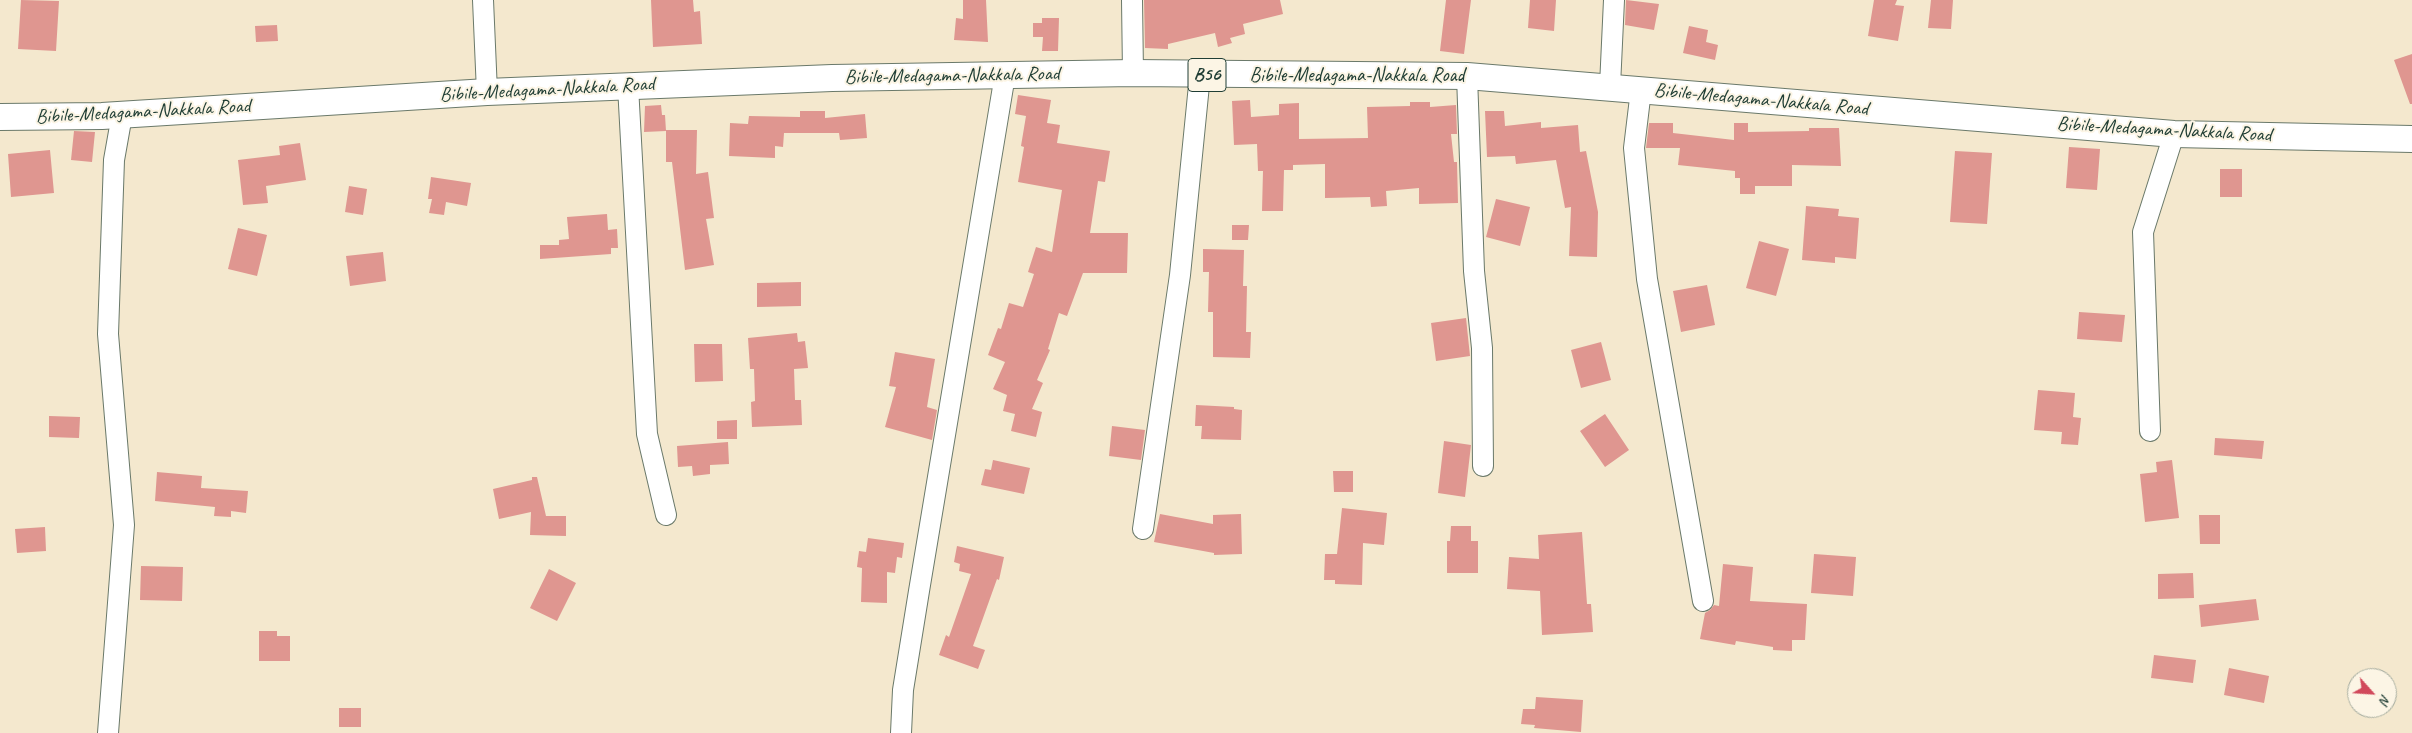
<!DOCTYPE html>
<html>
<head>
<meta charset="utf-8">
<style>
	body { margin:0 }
	#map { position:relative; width:2412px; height:733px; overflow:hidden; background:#f4e8ce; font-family:Caveat,sans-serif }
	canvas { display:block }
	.north { position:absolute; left:2347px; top:668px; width:50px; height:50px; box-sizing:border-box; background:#fcf5e5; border:1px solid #a4ab9e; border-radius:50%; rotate:116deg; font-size:14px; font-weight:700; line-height:20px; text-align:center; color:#1f3d34 }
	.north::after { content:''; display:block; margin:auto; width:18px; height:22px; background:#d1495b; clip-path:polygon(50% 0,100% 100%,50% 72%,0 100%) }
</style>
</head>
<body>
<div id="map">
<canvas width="2412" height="733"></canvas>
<div class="north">N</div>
</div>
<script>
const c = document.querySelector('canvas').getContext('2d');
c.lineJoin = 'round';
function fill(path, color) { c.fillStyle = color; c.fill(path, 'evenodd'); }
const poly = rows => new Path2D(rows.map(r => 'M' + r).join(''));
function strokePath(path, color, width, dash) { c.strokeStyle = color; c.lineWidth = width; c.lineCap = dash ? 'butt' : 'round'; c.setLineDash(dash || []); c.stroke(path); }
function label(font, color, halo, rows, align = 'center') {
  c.font = font + ' Caveat,sans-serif'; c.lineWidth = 4; c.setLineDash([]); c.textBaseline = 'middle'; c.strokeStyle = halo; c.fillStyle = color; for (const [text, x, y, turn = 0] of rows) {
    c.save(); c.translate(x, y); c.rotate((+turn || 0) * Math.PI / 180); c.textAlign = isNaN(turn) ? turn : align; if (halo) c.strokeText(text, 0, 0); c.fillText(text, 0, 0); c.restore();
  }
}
fill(poly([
	[21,0,59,1,56,51,18,49],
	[651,0,693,0,694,12,700,11,702,44,653,47],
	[963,0,986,0,988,42,954,40,956,18,963,19],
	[1144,0,1280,0,1283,14,1243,24,1245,34,1230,38,1232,43,1218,47,1215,33,1168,44,1168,49,1145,48],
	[1446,0,1471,0,1464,54,1440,51],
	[1530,0,1556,0,1554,31,1528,28],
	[1626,0,1659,4,1654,30,1625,25],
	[1874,0,1897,0,1895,5,1904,6,1898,41,1868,36],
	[1931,0,1953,0,1951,29,1928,28],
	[1042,18,1059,18,1058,51,1042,51,1043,37,1033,37,1033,23,1042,23],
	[277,25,278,41,256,42,255,26],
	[1689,26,1708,30,1706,42,1718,45,1715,60,1683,53],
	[2412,54,2412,104,2410,104,2394,60],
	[1018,95,1051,100,1047,123,1060,125,1057,143,1110,151,1105,182,1098,181,1090,233,1128,233,1127,273,1083,273,1067,316,1059,313,1048,349,1050,350,1037,380,1043,383,1032,409,1042,412,1036,437,1011,431,1015,414,1003,411,1007,395,993,389,1005,362,988,355,998,328,1001,329,1009,303,1023,307,1034,274,1028,272,1036,247,1052,252,1062,190,1018,182,1024,147,1021,146,1026,116,1015,114],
	[1250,100,1251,117,1279,115,1279,104,1299,103,1299,139,1368,138,1367,107,1410,106,1410,102,1430,102,1430,107,1456,105,1457,134,1451,134,1454,162,1457,162,1458,203,1419,204,1419,188,1386,191,1387,206,1371,207,1370,197,1325,198,1325,164,1293,165,1293,170,1284,170,1283,211,1262,211,1263,171,1258,171,1257,144,1234,145,1232,101],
	[661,105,662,115,665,115,666,131,644,132,645,106],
	[800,111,825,111,825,118,865,114,867,138,840,140,839,133,784,133,783,147,775,146,775,158,729,156,730,123,748,124,749,116,800,117],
	[1485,111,1504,111,1505,126,1541,122,1541,128,1578,125,1580,152,1586,151,1598,212,1597,257,1569,256,1571,207,1565,208,1556,160,1516,164,1515,156,1487,157],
	[1649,123,1673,123,1673,133,1734,140,1734,123,1748,123,1748,132,1809,131,1809,128,1839,128,1841,166,1792,165,1792,186,1755,186,1755,194,1740,194,1740,178,1735,178,1735,171,1678,165,1680,148,1646,148],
	[666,130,697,130,696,174,708,172,714,218,706,219,714,265,685,270,672,162,666,162],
	[74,131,95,132,92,162,71,160],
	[300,143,306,180,266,186,268,203,243,205,238,160,280,155,279,146],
	[2069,147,2100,149,2097,190,2066,188],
	[50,150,54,193,11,197,8,154],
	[1955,151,1992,153,1987,224,1950,222],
	[2220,169,2242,169,2242,197,2220,197],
	[431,177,471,183,467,206,446,202,444,215,429,213,432,199,428,199],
	[349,186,367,189,363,215,345,212],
	[1496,199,1530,207,1520,246,1486,237],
	[1806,206,1839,209,1838,216,1859,218,1856,259,1835,257,1835,263,1802,260],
	[607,214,608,230,617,229,618,248,611,248,611,254,540,259,540,245,559,245,559,240,569,239,567,217],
	[1232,225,1249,225,1248,240,1232,240],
	[238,228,267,235,257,276,228,269],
	[1759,241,1789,249,1776,296,1746,288],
	[1203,249,1244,250,1243,286,1247,286,1246,332,1251,332,1250,358,1213,357,1213,312,1208,312,1209,272,1203,272],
	[383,252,386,281,350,286,346,256],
	[801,282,801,306,757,307,757,283],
	[1707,285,1715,325,1681,332,1673,291],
	[2079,312,2125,315,2122,342,2077,339],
	[1466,318,1470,356,1436,361,1431,323],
	[797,333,798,342,805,341,808,368,794,369,795,400,801,400,802,425,752,427,751,402,755,401,754,369,750,369,748,338],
	[1601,342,1611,380,1581,388,1571,350],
	[694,344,722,344,723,381,695,382],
	[895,352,935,359,927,407,937,410,932,440,885,427,896,387,889,386],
	[2038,390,2075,393,2073,417,2081,418,2078,445,2061,444,2062,432,2034,430],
	[1196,405,1234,407,1234,409,1242,410,1241,440,1201,439,1202,426,1195,426],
	[1605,414,1629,450,1605,467,1580,431],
	[49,416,80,417,79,438,49,437],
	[737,420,737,439,717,439,717,421],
	[1112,426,1145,430,1141,460,1109,456],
	[2215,438,2264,441,2262,459,2214,455],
	[1444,441,1471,445,1465,497,1438,493],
	[728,442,729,464,710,465,710,474,693,476,692,466,678,467,677,446],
	[993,460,1030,468,1024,494,981,485,985,469,991,470],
	[2172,460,2179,518,2145,522,2140,474,2157,472,2156,462],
	[1333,471,1353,471,1353,492,1334,492],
	[157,472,202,476,201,488,248,491,246,513,231,511,231,517,214,516,215,507,155,501],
	[532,477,537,477,546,516,566,516,566,536,530,535,531,512,499,519,493,489,532,480],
	[1342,508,1387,513,1384,545,1363,543,1362,585,1335,584,1335,580,1324,580,1325,554,1337,554],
	[1160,514,1213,524,1213,515,1241,514,1242,554,1214,555,1214,553,1154,542],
	[2199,515,2220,515,2220,544,2200,544],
	[1451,526,1471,526,1471,541,1478,541,1478,573,1447,573,1447,541,1450,541],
	[45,527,46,551,17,553,15,529],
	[1582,532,1587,604,1591,604,1593,632,1542,635,1540,591,1507,589,1509,557,1539,559,1538,535],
	[868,538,904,543,902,558,897,557,895,573,887,572,887,603,861,602,862,568,857,567,859,551,866,552],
	[957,546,1004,557,999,580,997,579,973,646,985,650,978,669,939,655,946,635,949,637,971,574,959,571,960,564,954,562],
	[1814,554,1856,557,1853,596,1811,593],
	[1723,564,1753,567,1750,601,1807,604,1805,640,1792,640,1792,651,1773,650,1773,647,1736,641,1735,645,1700,639,1705,613,1710,610,1714,605,1719,606],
	[141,566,183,567,182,601,140,600],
	[549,569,576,583,557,621,530,608],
	[2193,573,2194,598,2158,599,2158,574],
	[2256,599,2259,620,2201,627,2199,605],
	[259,631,277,631,277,636,290,636,290,661,259,661],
	[2154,655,2196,660,2193,683,2151,678],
	[2229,668,2269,676,2264,703,2224,695],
	[1536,697,1583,700,1581,732,1534,728,1535,725,1521,724,1523,709,1535,709],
	[339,708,361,708,361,727,339,727]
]), '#df9690');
const minor = poly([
	[483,0,487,92],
	[1132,0,1133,73],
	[1467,76,1474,271,1482,348,1483,466],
	[628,86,647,434,666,515],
	[1610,86,1614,0],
	[1641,90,1634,148,1647,279,1703,601],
	[2150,431,2143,232,2174,134],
	[1143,529,1180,275,1200,75],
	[108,733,124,525,108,334,114,160,122,115],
	[901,733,903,690,919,591,1005,75]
]);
const major = poly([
	[0,117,102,116,487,92,832,78,1133,73,1467,76,2174,134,2412,139]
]);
strokePath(minor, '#6a796a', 22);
strokePath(major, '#6a796a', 28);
strokePath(minor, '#fff', 20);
strokePath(major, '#fff', 26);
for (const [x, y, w] of [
	[1207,75,38]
]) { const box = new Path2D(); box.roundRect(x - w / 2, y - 16.5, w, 33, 4); c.fillStyle = '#fcf5e5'; c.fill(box); strokePath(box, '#1f3d34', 1); }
label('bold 19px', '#1f3d34', null, [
	["B56",1207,75]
]);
label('20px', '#1f3d34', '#fcf5e5', [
	["Bibile-Medagama-Nakkala Road",952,76,-1],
	["Bibile-Medagama-Nakkala Road",1357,76],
	["Bibile-Medagama-Nakkala Road",547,90,-3],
	["Bibile-Medagama-Nakkala Road",1761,100,5],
	["Bibile-Medagama-Nakkala Road",143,112,-3],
	["Bibile-Medagama-Nakkala Road",2164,130,3]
]);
</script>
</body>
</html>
